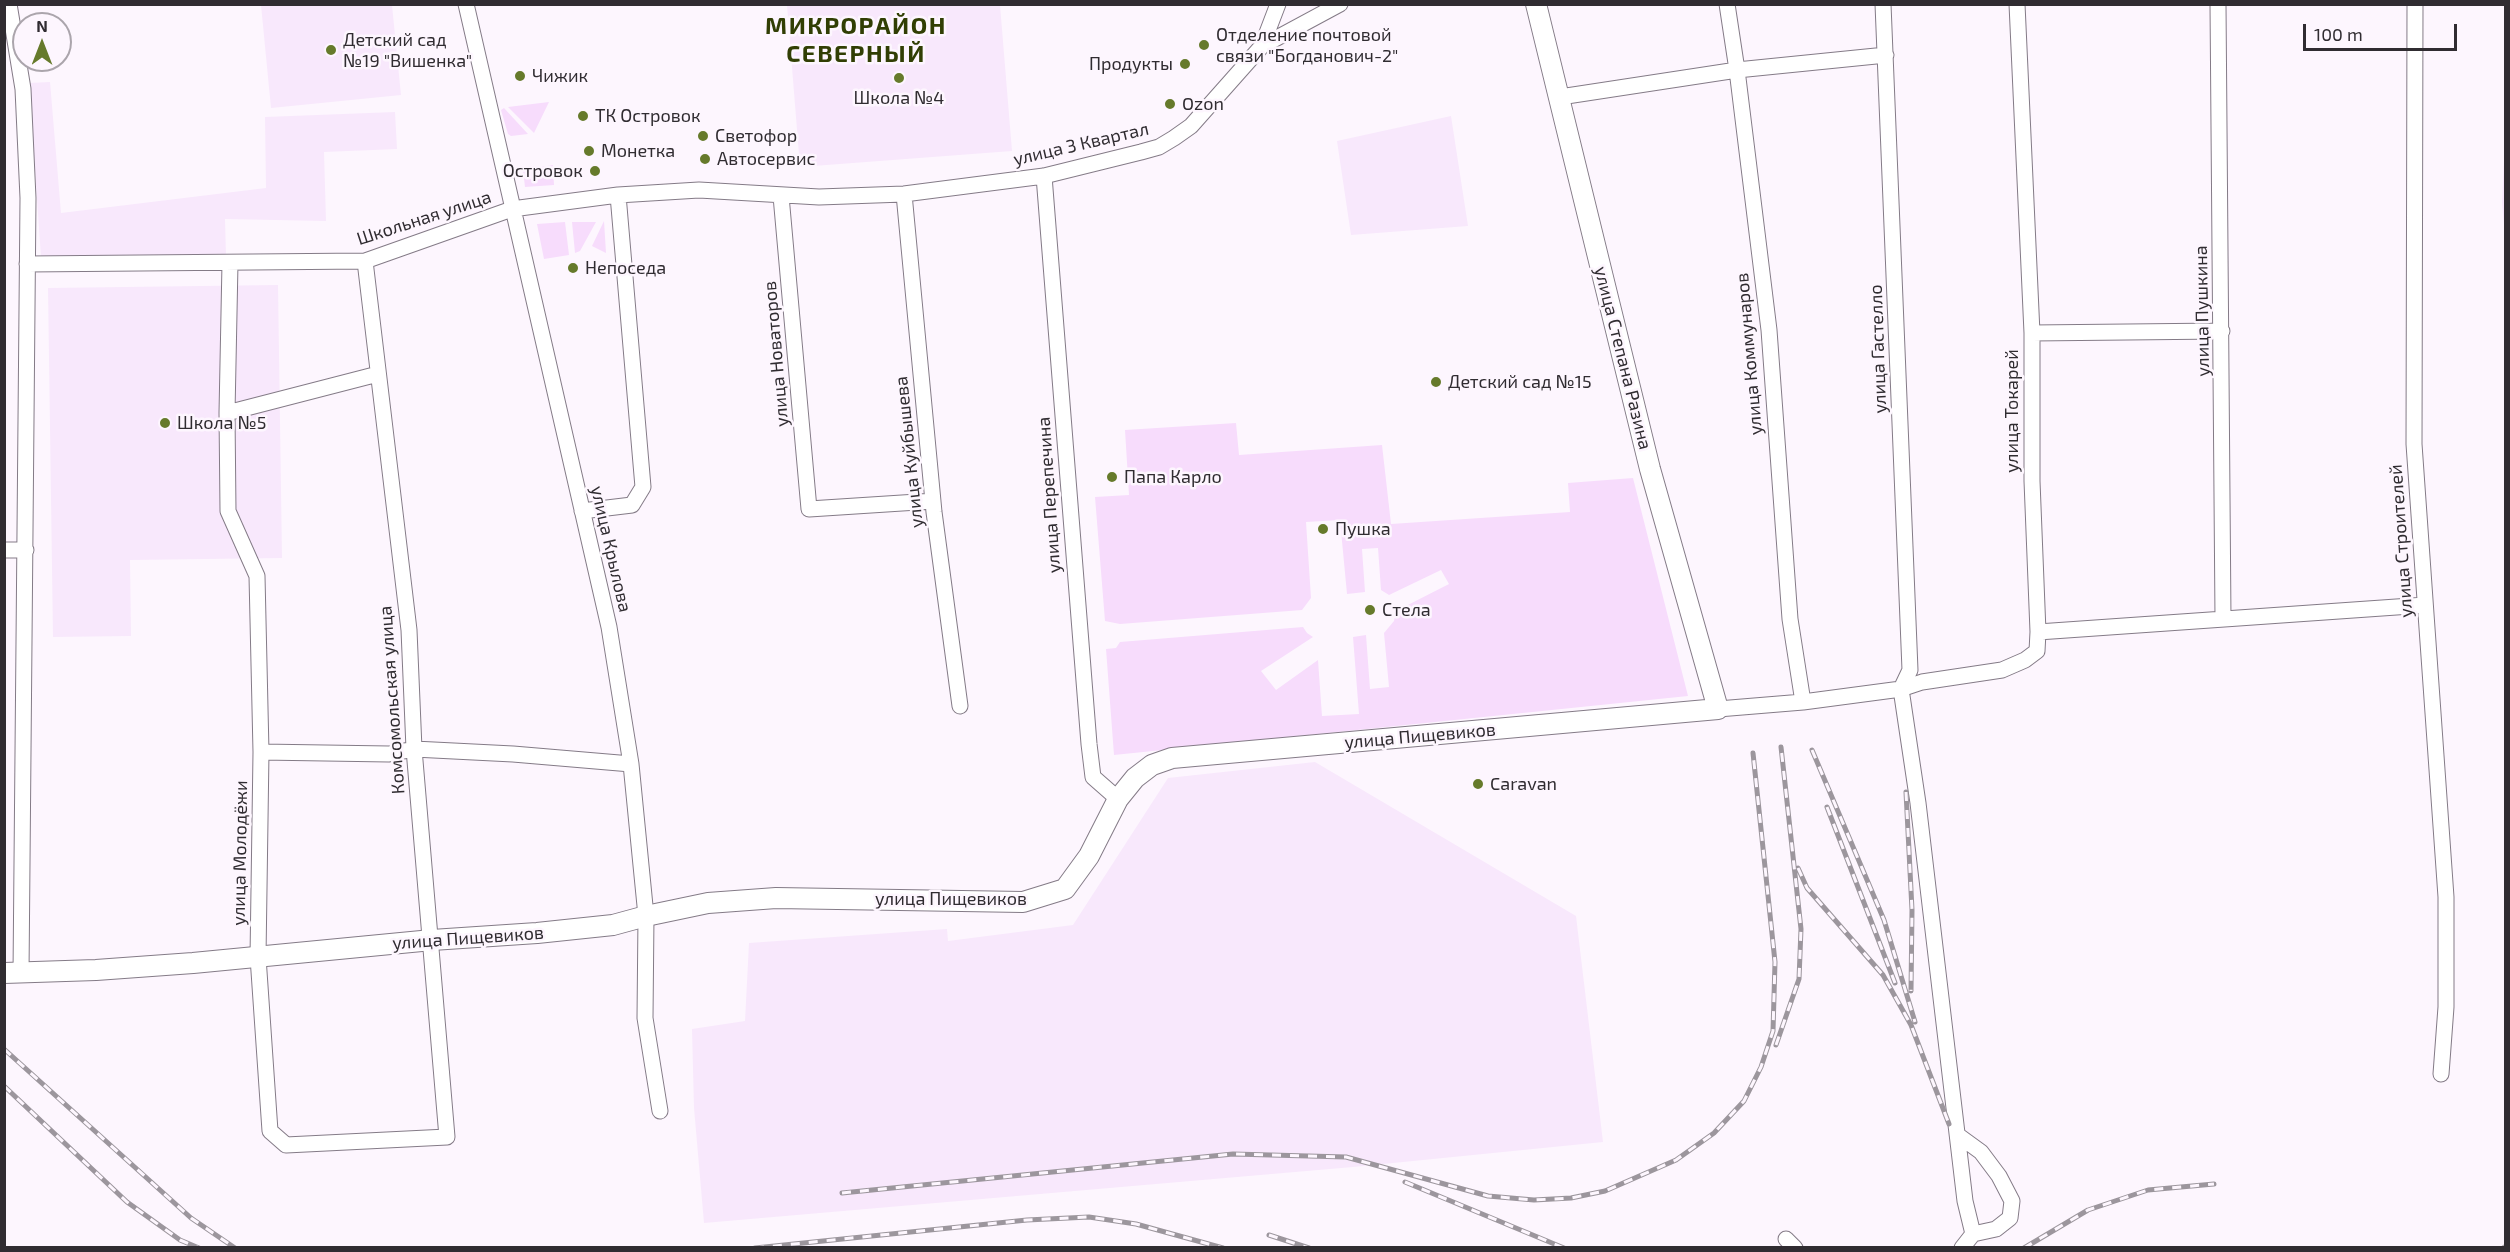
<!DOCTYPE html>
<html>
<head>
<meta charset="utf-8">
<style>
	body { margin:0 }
	#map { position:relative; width:2510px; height:1252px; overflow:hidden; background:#fdf6fe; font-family:"Exo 2",sans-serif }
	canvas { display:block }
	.frame { position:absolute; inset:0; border:6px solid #302c31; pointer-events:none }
	.north { position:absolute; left:12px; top:12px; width:60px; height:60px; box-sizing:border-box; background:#fdf6fe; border:2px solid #aba5ac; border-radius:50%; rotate:0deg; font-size:16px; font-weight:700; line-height:24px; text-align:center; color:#302c31 }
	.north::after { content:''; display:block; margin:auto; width:21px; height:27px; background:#667a2b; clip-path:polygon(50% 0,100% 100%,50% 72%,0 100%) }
	.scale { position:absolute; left:2303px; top:24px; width:154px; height:27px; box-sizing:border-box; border:3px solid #302c31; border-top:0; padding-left:8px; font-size:18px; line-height:21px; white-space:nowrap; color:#302c31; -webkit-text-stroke:4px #fdf6fe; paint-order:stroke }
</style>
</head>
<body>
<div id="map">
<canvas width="2510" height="1252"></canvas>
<div class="frame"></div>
<div class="north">N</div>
<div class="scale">100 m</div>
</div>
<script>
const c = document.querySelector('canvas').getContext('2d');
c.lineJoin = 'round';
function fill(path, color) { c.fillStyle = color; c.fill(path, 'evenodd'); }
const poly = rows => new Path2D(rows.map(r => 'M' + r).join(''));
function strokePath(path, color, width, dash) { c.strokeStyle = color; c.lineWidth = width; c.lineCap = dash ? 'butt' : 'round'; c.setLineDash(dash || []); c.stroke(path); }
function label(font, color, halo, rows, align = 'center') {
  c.font = font + ' "Exo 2",sans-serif'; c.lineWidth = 5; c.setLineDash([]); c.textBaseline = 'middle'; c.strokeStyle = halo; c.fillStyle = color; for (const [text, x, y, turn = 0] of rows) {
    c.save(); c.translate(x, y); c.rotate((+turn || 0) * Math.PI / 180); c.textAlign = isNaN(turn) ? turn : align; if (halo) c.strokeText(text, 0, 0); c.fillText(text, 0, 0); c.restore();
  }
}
fill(poly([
	[261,5,392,5,401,95,271,108],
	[787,5,1000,5,1012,151,800,167],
	[50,82,61,213,266,188,265,117,395,112,397,149,324,152,326,221,225,219,226,256,41,257,29,83],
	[1451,116,1468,226,1351,235,1337,141],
	[2505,139,2506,236,2505,236,2502,203],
	[278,285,282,558,130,560,131,636,53,637,48,288],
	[1315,762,1576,916,1603,1142,1353,1167,704,1223,694,1108,692,1029,745,1021,749,943,947,929,948,941,1073,925,1168,778]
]), '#f8e8fc');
fill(poly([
	[549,102,534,133,508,107],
	[504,108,528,134,511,136,508,134,501,110],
	[553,165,554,185,525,187,523,170],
	[604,221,606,253,592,246],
	[565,222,569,255,544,259,537,224],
	[572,222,596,222,580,251,575,253],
	[1236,423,1239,455,1382,445,1391,524,1570,512,1568,483,1633,478,1688,696,1114,755,1106,649,1116,648,1120,642,1303,627,1307,633,1313,637,1261,671,1276,690,1318,660,1322,716,1359,714,1353,637,1366,635,1370,689,1389,687,1384,633,1394,621,1396,611,1449,584,1441,570,1389,595,1381,590,1378,548,1362,549,1365,592,1347,594,1340,520,1306,522,1311,598,1302,610,1120,624,1105,621,1095,497,1129,495,1125,430]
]), '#f7dcfc');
const minor = poly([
	[9,4,23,89,28,198,21,973],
	[466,4,609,627,631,764,646,916,645,1018,660,1111],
	[1727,4,1737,70,1769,330,1790,619,1803,702],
	[1883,4,1910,670,1901,689],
	[2017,4,2032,333,2032,481,2038,632,2425,605],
	[2218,4,2223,618],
	[2415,4,2414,444,2446,897,2446,1007,2441,1074],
	[1262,46,1278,4],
	[1560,97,1737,70,1886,55],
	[1044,176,1089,744,1093,777,1118,799],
	[904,194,934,512,960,706],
	[781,196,809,509,933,501],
	[365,261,409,630,414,749,447,1137,286,1145,270,1131,258,957,261,752,257,576,228,511,227,413,378,374],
	[27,264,365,261,512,209,618,195,699,190,819,197,904,194,1044,176,1141,152,1159,147,1174,138,1191,126,1262,46,1340,4],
	[2032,333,2222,331],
	[227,413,230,263],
	[582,511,632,505,643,487,618,195],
	[4,550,26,550],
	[1901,689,1918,803,1965,1201,1973,1234,1962,1248],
	[1718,709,1803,702,1901,689,1922,682,2002,670,2025,660,2037,651,2038,632],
	[261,752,389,754,414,749,513,754,631,764],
	[1959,1136,1981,1152,1999,1176,2012,1201,2010,1218,1996,1229,1973,1234],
	[1786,1239,1795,1248]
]);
const major = poly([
	[4,973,96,970,193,963,432,940,537,933,613,925,646,916,708,903,776,898,1023,902,1065,889,1089,856,1118,799,1135,778,1152,765,1172,758,1718,709,1650,469,1536,4]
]);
strokePath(minor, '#847b87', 17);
strokePath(major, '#847b87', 22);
strokePath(minor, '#fff', 15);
strokePath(major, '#fff', 20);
const rail = poly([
	[1812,750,1884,920,1915,1022],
	[1906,792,1912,910,1911,991],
	[1827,807,1895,983],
	[1798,868,1807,888,1883,975,1911,1025,1949,1124],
	[1776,1045,1799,979,1801,929,1781,747],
	[4,1049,191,1218,235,1248],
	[4,1086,127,1202,180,1240,199,1248],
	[1405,1182,1564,1248],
	[842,1193,1233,1154,1346,1157,1488,1196,1534,1200,1571,1198,1605,1191,1676,1160,1714,1133,1744,1101,1761,1067,1773,1031,1775,962,1753,753],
	[1269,1235,1309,1248],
	[755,1248,1027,1220,1089,1217,1136,1224,1223,1248],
	[2024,1248,2088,1210,2148,1190,2214,1184],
	[2503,1248,2506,1246]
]);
strokePath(rail, '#9c969d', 5);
strokePath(rail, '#fdf6fe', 3, [9]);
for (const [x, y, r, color] of [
	[1204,45,6,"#667a2b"],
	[331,50,6,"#667a2b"],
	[1185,64,6,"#667a2b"],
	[520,76,6,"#667a2b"],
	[899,78,6,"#667a2b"],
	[1170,104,6,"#667a2b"],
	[583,116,6,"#667a2b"],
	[703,136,6,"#667a2b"],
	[589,151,6,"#667a2b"],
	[705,159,6,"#667a2b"],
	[595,171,6,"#667a2b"],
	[573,268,6,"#667a2b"],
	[1436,382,6,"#667a2b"],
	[165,423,6,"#667a2b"],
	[1112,477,6,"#667a2b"],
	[1323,529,6,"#667a2b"],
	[1370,610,6,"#667a2b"],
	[1478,784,6,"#667a2b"]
]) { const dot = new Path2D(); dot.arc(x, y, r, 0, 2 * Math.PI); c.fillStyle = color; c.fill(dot); strokePath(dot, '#fdf6fe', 2); }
label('18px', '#302c31', '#fdf6fe', [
	["Отделение почтовой",1216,35],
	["связи \"Богданович-2\"",1216,56],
	["Детский сад",343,40],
	["№19 \"Вишенка\"",343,61],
	["Продукты",1173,64,"right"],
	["Чижик",532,76],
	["Школа №4",899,98,"center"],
	["Ozon",1182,104],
	["ТК Островок",595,116],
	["Светофор",715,136],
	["Монетка",601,151],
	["Автосервис",717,159],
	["Островок",583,171,"right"],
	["Непоседа",585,268],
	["Детский сад №15",1448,382],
	["Школа №5",177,423],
	["Папа Карло",1124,477],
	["Пушка",1335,529],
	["Стела",1382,610],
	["Caravan",1490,784]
], 'left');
label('18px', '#302c31', '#fdf6fe', [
	["улица 3 Квартал",1081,144,-13],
	["Школьная улица",424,218,-18],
	["улица Пушкина",2202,311,-91],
	["улица Гастелло",1878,349,-92],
	["улица Новаторов",776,354,-95],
	["улица Коммунаров",1749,354,-95],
	["улица Степана Разина",1623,358,76],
	["улица Токарей",2012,411,-90],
	["улица Куйбышева",909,452,-96],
	["улица Перепечина",1049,495,-94],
	["улица Строителей",2401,541,-94],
	["улица Крылова",611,549,77],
	["Комсомольская улица",392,700,-94],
	["улица Пищевиков",1420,736,-5],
	["улица Молодёжи",240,853,-89],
	["улица Пищевиков",951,899],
	["улица Пищевиков",468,938,-4]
]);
c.letterSpacing = '1.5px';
label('bold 24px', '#313e04', '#fdf6fe', [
	["МИКРОРАЙОН",856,26],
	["СЕВЕРНЫЙ",856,54]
]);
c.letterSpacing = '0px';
</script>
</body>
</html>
